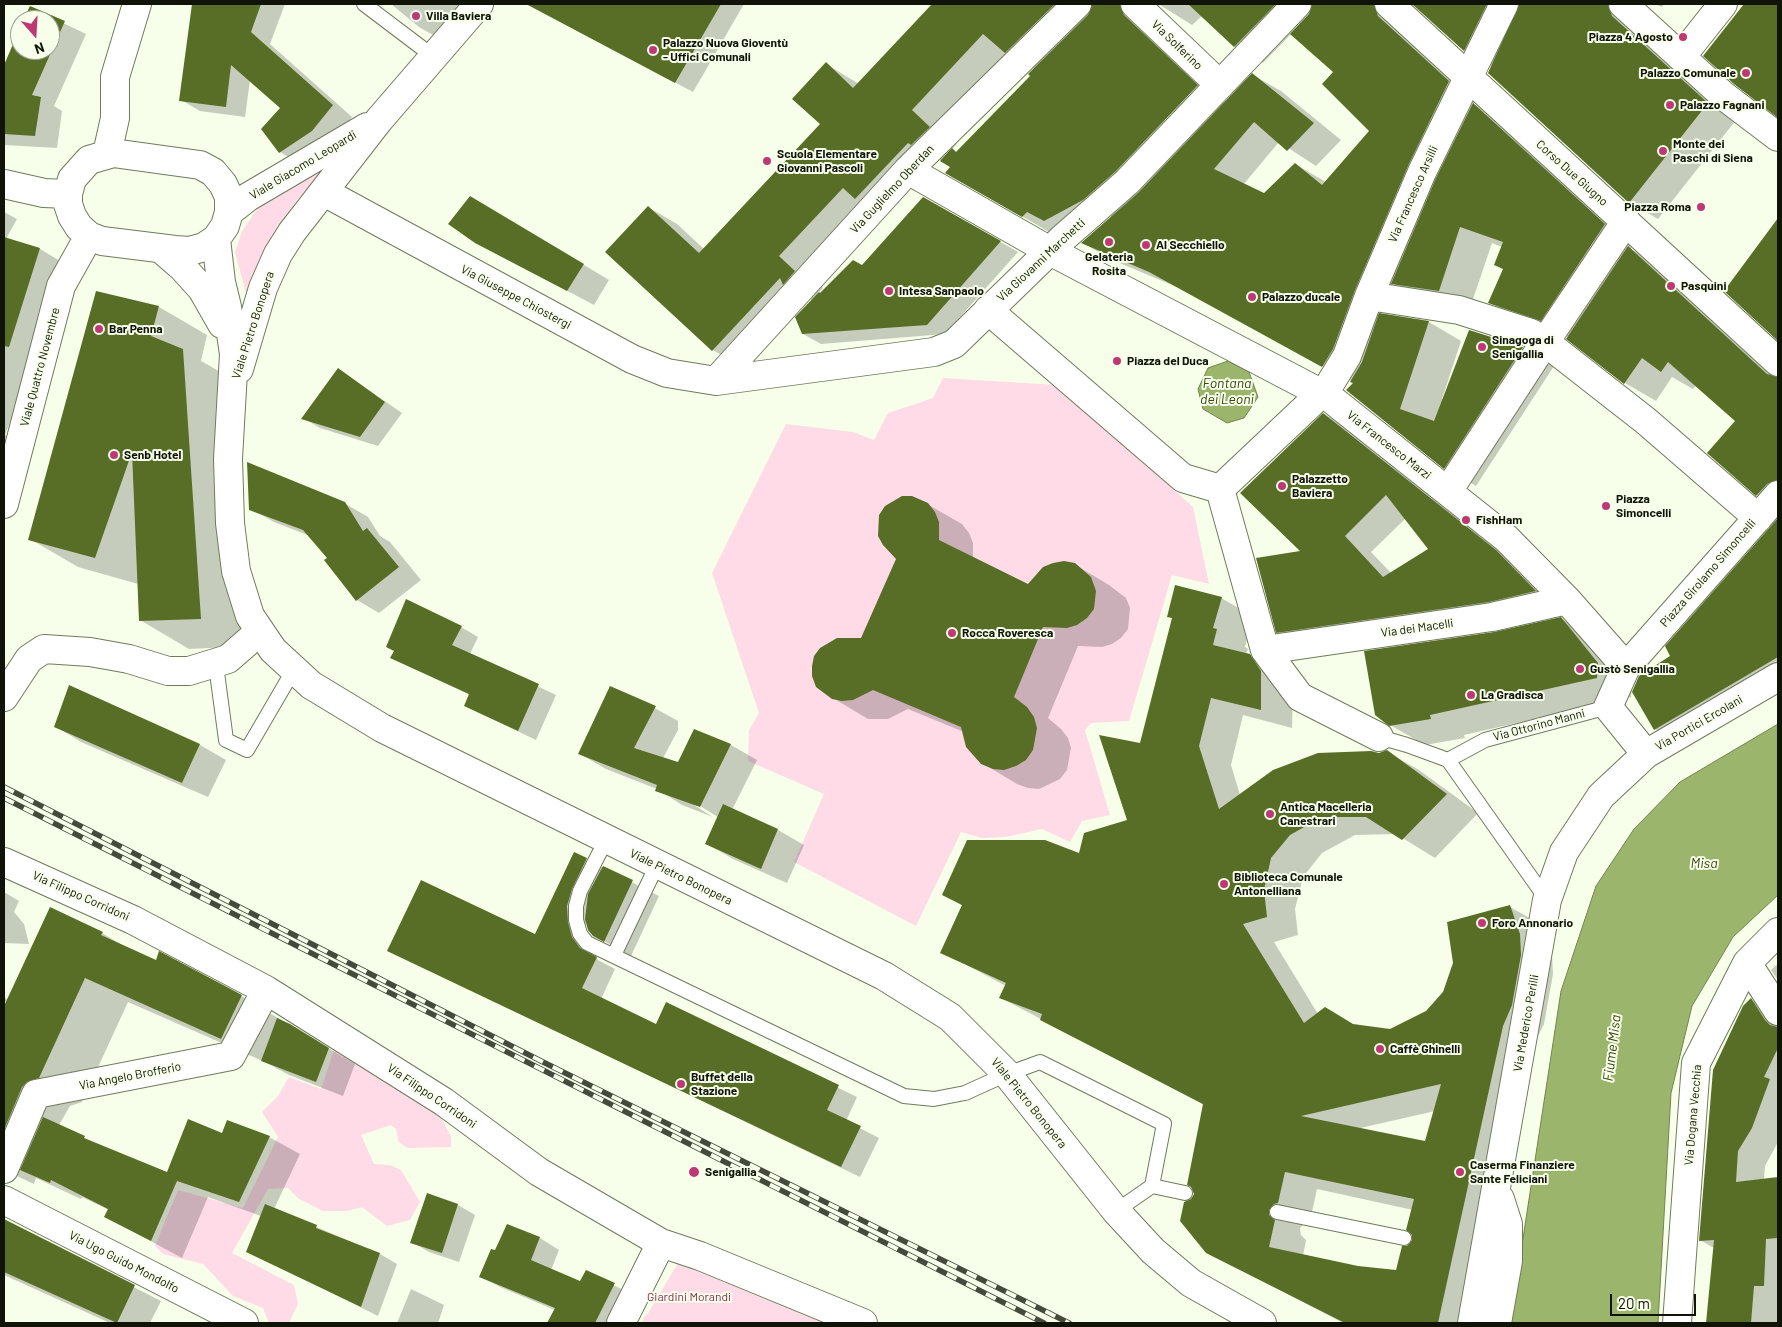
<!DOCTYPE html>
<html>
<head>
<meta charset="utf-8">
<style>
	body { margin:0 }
	#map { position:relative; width:1782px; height:1327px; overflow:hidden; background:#f7ffea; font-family:Barlow,sans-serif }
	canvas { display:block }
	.frame { position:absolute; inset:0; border:5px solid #101408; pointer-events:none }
	.north { position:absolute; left:10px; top:10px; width:50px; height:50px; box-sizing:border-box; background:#f7ffea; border:1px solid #9ba190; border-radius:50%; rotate:161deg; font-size:14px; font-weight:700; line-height:20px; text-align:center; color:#101408 }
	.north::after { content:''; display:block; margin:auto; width:18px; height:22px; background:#bf3876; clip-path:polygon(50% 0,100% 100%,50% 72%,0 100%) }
	.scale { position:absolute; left:1610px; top:1294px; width:86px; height:22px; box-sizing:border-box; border:2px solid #101408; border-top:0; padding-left:6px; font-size:15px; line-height:18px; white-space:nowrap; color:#101408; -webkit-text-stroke:4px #f7ffea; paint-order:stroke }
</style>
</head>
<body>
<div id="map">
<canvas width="1782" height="1327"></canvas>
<div class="frame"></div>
<div class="north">N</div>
<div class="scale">20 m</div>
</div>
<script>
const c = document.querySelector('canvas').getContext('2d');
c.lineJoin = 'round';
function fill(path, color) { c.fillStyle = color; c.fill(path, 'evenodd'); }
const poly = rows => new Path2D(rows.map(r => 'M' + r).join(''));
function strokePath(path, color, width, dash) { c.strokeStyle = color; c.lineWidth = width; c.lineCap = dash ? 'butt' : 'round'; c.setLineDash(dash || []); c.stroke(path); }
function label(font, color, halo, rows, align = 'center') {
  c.font = font + ' Barlow,sans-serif'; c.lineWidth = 4; c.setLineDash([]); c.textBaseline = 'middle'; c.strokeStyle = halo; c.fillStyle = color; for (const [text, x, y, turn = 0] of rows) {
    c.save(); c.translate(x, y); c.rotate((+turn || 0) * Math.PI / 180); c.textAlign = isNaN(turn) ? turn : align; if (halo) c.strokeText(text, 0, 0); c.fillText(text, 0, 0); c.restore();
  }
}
fill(poly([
	[332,161,296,201,273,237,247,297,235,252,242,231,258,208],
	[943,378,1057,385,1193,507,1209,584,1172,575,1129,721,1091,723,1085,730,1110,815,1082,821,1070,842,1042,829,1006,837,982,838,961,832,916,926,794,862,824,794,748,761,749,730,759,713,712,573,786,424,853,432,874,440,888,413,933,398],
	[334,1050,363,1058,438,1112,451,1136,451,1147,407,1148,398,1141,396,1129,391,1125,361,1135,374,1164,390,1165,401,1170,420,1202,410,1220,387,1226,362,1207,347,1211,323,1211,299,1199,288,1188,268,1189,232,1253,294,1285,298,1304,289,1323,269,1323,263,1308,233,1296,203,1264,163,1254,155,1246,178,1190,243,1208,278,1137,262,1112,278,1096,289,1077,321,1089],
	[678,1263,823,1323,642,1323,644,1317,647,1315]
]), '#fedbe6');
const water = poly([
	[1228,361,1249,372,1258,397,1244,418,1227,423,1203,409,1198,389,1208,368,1228,361],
	[1778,724,1778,895,1733,937,1692,1006,1671,1093,1658,1323,1510,1323,1561,991,1596,886,1634,829,1680,782,1778,724]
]);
fill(water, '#9cb56d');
strokePath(water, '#72854f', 1);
fill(poly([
	[209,4,285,4,270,44,352,117,332,142,300,164,280,152,282,108,250,80,245,117,200,111,181,100],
	[391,4,477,4,445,42,419,27],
	[564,4,744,4,693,92,553,17],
	[934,4,1664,4,1662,7,1655,4,1647,5,1640,10,1736,120,1658,219,1629,202,1492,66,1464,50,1414,5,1406,9,1477,98,1474,104,1504,122,1636,243,1631,249,1660,265,1778,374,1778,507,1757,495,1709,453,1737,421,1696,385,1693,389,1672,377,1656,401,1625,383,1568,338,1569,337,1520,320,1489,302,1504,270,1502,247,1492,243,1470,308,1424,301,1393,283,1380,315,1429,322,1461,341,1442,399,1444,399,1470,331,1523,348,1554,366,1476,486,1445,468,1355,383,1179,288,1110,259,1083,243,1113,215,1073,237,1051,233,947,173,952,167,937,158,807,273,823,288,818,293,821,294,862,266,924,198,1018,252,945,334,821,344,803,334,812,300,806,297,741,367,713,350,648,207,677,224,704,249,821,124,826,64,859,84],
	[1160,5,1192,25,1202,16,1234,46,1263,63,1291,34,1335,72,1371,131,1326,182,1295,164,1264,195,1243,185,1279,142,1316,166,1341,140,1281,91,1253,75,1226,103,1152,33,1152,9],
	[1008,54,1035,69,1031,76,957,153,952,149,957,144,940,127],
	[1744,4,1778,4,1778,116,1735,83,1705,55],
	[30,7,86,34,54,106,62,111,57,148,4,145,4,68,20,31,20,50,50,50,50,20,25,20],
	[4,212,17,219,6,239,40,249,70,267,5,435,22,444,4,495],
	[497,213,609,280,594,305,503,257],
	[1778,220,1778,339,1725,291],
	[159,307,207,335,201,361,231,378,249,646,189,649,140,620,138,584,78,567,30,539],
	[338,369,402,413,378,446,320,428,303,418],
	[1324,414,1351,430,1523,567,1562,606,1305,647,1278,632,1302,552],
	[1406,518,1430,550,1391,573,1371,552],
	[344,503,368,517,380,536,390,542,421,580,379,613,357,600,329,558,310,536,274,522,251,509],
	[927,504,962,524,969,533,973,543,973,560,1028,585,1074,564,1109,585,1126,598,1130,608,1128,629,1121,638,1112,644,1102,647,1078,646,1048,718,1061,729,1068,738,1071,748,1067,770,1060,779,1039,789,1028,788,1017,784,982,763,964,732,908,709,888,719,868,719,833,698,815,657,829,643,838,640,862,639],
	[1778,520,1778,693,1686,747,1655,729,1672,656,1667,647],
	[1221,598,1253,616,1245,647,1248,649,1246,654,1282,674,1293,691,1292,728,1243,715,1231,765,1240,795,1387,752,1419,770,1478,813,1435,858,1396,834,1355,835,1322,853,1303,877,1295,909,1298,935,1274,942,1318,1014,1355,1026,1390,1030,1427,1012,1510,907,1542,925,1552,953,1553,974,1544,1024,1534,1044,1472,1323,1343,1323,1207,1252,1192,1200,1195,1194,1204,1105,1001,998,1006,986,942,952,963,906,944,895,1080,855,1129,821,1141,744,1173,619,1169,616],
	[1435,1111,1425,1143,1356,1129],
	[1317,1189,1413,1210,1414,1241,1408,1247,1397,1271,1358,1267,1303,1256,1306,1240,1301,1235,1300,1228,1306,1222,1310,1221],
	[1561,619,1595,639,1632,683,1631,697,1464,735,1465,738,1425,745,1390,725,1495,634],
	[461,627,478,637,470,654,556,695,536,740,465,706,470,695,392,658],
	[70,687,200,745,226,760,208,797,81,742,55,726],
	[651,706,678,721,678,730,663,758,679,763,694,730,731,745,757,760,732,810,778,830,804,845,787,883,733,859,707,844,718,817,695,803,694,805,713,817,682,805,657,789,606,769,580,754],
	[586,859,659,896,631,956,593,935,586,921,586,934,590,949,598,960,615,969,601,999,657,1025,667,1004,857,1097,846,1121,879,1138,860,1177,388,950,535,936],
	[4,892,19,901,14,912,24,924,29,944,4,943],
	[102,933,134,952,241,996,355,1064,343,1096,289,1075,265,1062,128,1002,82,1102,70,1106,59,1125,102,1147,168,1174,222,1135,269,1137,300,1154,274,1209,380,1254,397,1264,378,1316,248,1251,261,1216,208,1197,182,1258,106,1217,109,1210,82,1197,81,1199,36,1178,34,1184,4,1170,4,1009,7,1001,4,1003,4,997,8,1000],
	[1778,964,1778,980,1771,970],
	[1751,1000,1778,1016,1778,1142,1765,1166,1764,1180,1778,1179,1778,1323,1707,1323,1714,1248,1700,1240],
	[427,1195,458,1205,475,1215,459,1262,429,1252,412,1242],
	[4,1221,161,1301,150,1323,110,1323,4,1275],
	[507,1225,540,1238,559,1250,551,1270,581,1283,586,1272,634,1295,619,1323,549,1323,555,1310,500,1287,480,1276,496,1252],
	[411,1289,444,1305,438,1323,397,1323]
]), '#0003');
fill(poly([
	[192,4,261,4,251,32,333,105,312,131,279,153,261,129,280,108,231,65,226,107,179,101],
	[526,4,721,4,675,83],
	[932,4,1055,4,1005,53,983,34,912,110,930,127,911,145,908,143,855,199,843,188,779,256,795,271,783,285,780,278,712,351,605,252,648,206,699,253,820,124,792,99,826,62,853,88],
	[1092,4,1120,4,1124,15,1198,85,1116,171,1083,200,1044,221,1027,212,1022,217,945,173,950,167,940,161,952,148,956,152,1030,76,1028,74,1088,15],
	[1188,4,1276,4,1234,47],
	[1312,4,1374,4,1378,16,1449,81,1408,166,1355,290,1333,349,1322,367,1149,272,1081,243,1138,193,1252,73,1314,123,1287,151,1254,122,1214,169,1264,193,1295,163,1322,185,1369,131,1322,84,1333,72,1290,34,1309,14],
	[1412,4,1487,4,1464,51],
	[1519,4,1608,4,1612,16,1708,103,1629,203,1488,73],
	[1744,4,1778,4,1778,118,1734,84,1703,56],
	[30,6,65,21,32,95,41,97,35,136,4,134,4,65,20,28,20,50,50,50,50,20,23,20],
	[1473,103,1605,224,1541,321,1488,303,1503,269,1494,265,1503,242,1460,227,1439,291,1391,284,1436,178],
	[470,196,584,264,567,291,475,243,448,224],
	[923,197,1001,241,927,325,802,334,795,317,819,292,820,293,853,260,862,265],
	[1778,218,1778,341,1724,291],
	[4,237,40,248,9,347,4,346],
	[1628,246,1767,374,1778,377,1778,480,1767,484,1756,496,1707,453,1735,421,1668,362,1661,372,1642,358,1624,384,1566,339],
	[96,291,159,306,151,336,183,349,201,619,139,621,132,452,95,558,28,540],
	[1379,313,1429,321,1400,409,1434,421,1469,330,1523,347,1444,469,1346,390,1353,383,1350,382,1362,362],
	[338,368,385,402,360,437,301,419],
	[1323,413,1496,550,1536,591,1489,602,1276,633,1256,558,1300,551,1240,493],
	[1386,495,1428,549,1383,577,1345,536],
	[247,462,345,502,363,531,367,528,399,567,356,601,324,560,327,558,303,530,249,510],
	[902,496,912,496,928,503,935,512,939,522,939,540,1028,584,1043,567,1053,563,1064,561,1075,563,1091,577,1096,591,1094,609,1087,618,1077,625,1067,628,1043,627,1014,697,1027,707,1034,717,1037,728,1033,750,1026,760,1016,766,1004,770,993,769,981,764,966,747,961,727,873,690,853,700,842,701,832,699,816,687,812,676,812,666,814,656,820,648,837,638,861,638,896,559,883,545,878,536,879,515,885,506],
	[1778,518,1778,657,1654,730,1632,692,1639,676,1670,656,1665,646],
	[1175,585,1222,597,1213,628,1217,629,1213,645,1250,654,1261,671,1261,710,1211,698,1199,746,1219,809,1273,770,1318,753,1371,751,1379,753,1387,750,1447,794,1402,840,1366,817,1322,817,1290,835,1271,858,1264,890,1267,917,1243,924,1304,1023,1325,1007,1353,1024,1390,1029,1426,1011,1443,992,1453,963,1447,922,1510,905,1520,934,1521,955,1512,1005,1503,1026,1438,1323,1345,1323,1206,1253,1180,1221,1184,1202,1191,1199,1194,1194,1191,1187,1187,1185,1203,1104,1040,1020,1042,1014,999,998,1006,983,940,953,962,905,942,895,967,840,1045,840,1079,853,1084,833,1127,820,1099,735,1140,743,1172,618,1167,617],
	[1441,1084,1425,1141,1301,1116],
	[1285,1172,1414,1199,1406,1230,1412,1235,1412,1240,1407,1246,1402,1246,1396,1270,1358,1266,1269,1247,1275,1220,1269,1215,1269,1210,1274,1204,1278,1203],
	[406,599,462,626,452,645,539,684,518,731,464,706,469,694,390,658,394,651,386,647],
	[1561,617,1598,663,1597,678,1430,715,1431,719,1389,726,1375,715,1364,651,1494,632],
	[69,685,200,744,182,783,54,727],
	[610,686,656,706,634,748,678,762,694,729,731,744,700,807,655,791,657,785,578,754],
	[723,804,778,829,761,869,705,844],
	[574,852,587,858,572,889,567,906,568,922,572,937,580,948,597,957,582,988,656,1024,666,1002,839,1085,827,1110,861,1126,841,1167,387,951,421,880,535,934],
	[603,866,633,880,604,942,593,936,588,930,585,919,588,894],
	[50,907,103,932,101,935,156,960,159,951,242,995,221,1039,85,978,39,1078,27,1082,22,1087,4,1130,4,1006],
	[1751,998,1765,1020,1770,1025,1778,1027,1778,1048,1764,1077,1770,1079,1752,1128,1738,1151,1736,1182,1778,1177,1778,1238,1766,1239,1764,1286,1754,1286,1751,1323,1706,1323,1714,1240,1699,1241,1713,1070,1743,1006],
	[277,1018,290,1024,329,1048,316,1082,261,1061],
	[43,1117,85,1136,84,1138,167,1172,188,1119,222,1133,227,1120,270,1136,239,1202,177,1181,151,1241,104,1217,108,1209,51,1180,50,1183,20,1170],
	[427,1193,458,1204,442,1253,410,1243],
	[265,1204,317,1225,316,1228,380,1253,361,1307,246,1252],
	[4,1219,135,1285,117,1323,4,1272],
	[507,1224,540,1237,531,1260,580,1281,586,1270,615,1283,595,1323,547,1323,555,1308,479,1277,491,1249,495,1250]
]), '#586e26');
const lane = poly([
	[364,4,434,57],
	[216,665,226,740,247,750,293,671],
	[1379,737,1407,745,1448,760],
	[1448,760,1547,900],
	[1448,760,1485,740,1608,707],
	[606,840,580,891,576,906,576,920,580,934,587,943,904,1096,934,1099,965,1093,1007,1074,1040,1062,1164,1124,1152,1186],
	[614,955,657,865],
	[1116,1211,1152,1186,1185,1193],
	[1277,1212,1404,1238]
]);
const street = poly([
	[1135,4,1220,85],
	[1389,4,1778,362],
	[1623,4,1724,96,1778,137],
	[1681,57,1723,4],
	[908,170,1050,251,1330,398,1506,538,1567,600,1626,667],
	[324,192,632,359,667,373,716,381,934,352,954,344,1063,238,1127,182,1297,4],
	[1369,296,1459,310,1531,333,1545,342,1626,221],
	[988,310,1183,478,1220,489],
	[716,381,908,170,1077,4],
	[1220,489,1328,387,1347,356,1369,296,1422,172,1504,4],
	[1220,489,1265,650,1300,697,1379,737],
	[1448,491,1545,342,1646,421,1758,518],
	[1265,650,1492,617,1567,600],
	[4,697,29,659,44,649,90,652,129,659,168,671,189,671,228,659,259,632],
	[1646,754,1608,707,1626,667,1778,495],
	[4,862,133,920,266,990,444,1102,539,1172,661,1243,700,1256,863,1323],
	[1747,963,1778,1011],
	[4,1169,36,1094,231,1056,266,990],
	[4,1200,244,1323],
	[621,1323,661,1243],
	[1472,1323,1547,900,1564,852,1601,796,1646,754,1778,677],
	[1497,1323,1508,1261,1508,1224,1500,1199],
	[1677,1323,1696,1063,1747,963,1778,932]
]);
const secondary = poly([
	[113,153,200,165,213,172,223,184,229,197,229,212,225,226,216,239,204,247,190,251,175,250,102,241,89,236,79,227,72,216,68,204,68,194,72,179,89,160,113,153],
	[107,154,115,118,115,77,137,4],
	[4,184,44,193,68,194],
	[229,212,248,197,367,127],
	[216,239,221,282,227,307,234,354,228,459,230,523,236,571,250,616,273,650,311,685,382,728,884,976,950,1017,1007,1074,1116,1211,1153,1251,1191,1283,1262,1323],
	[161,249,183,268,202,289,222,324],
	[239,369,263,288,278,254,292,232,379,120,479,4],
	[4,504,61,286,89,236]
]);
strokePath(lane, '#6f7b5c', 16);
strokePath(street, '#6f7b5c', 30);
strokePath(secondary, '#6f7b5c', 30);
strokePath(lane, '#fff', 14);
strokePath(street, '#fff', 28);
strokePath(secondary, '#fff', 28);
const rail = poly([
	[4,787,541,1061,1069,1323],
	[4,798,1044,1323]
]);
strokePath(rail, '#454a3c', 5.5);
strokePath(rail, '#f7ffea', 4, [11]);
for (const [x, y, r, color] of [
	[416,16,5,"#bf3876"],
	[1683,37,5,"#bf3876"],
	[653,50,5,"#bf3876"],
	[1746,73,5,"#bf3876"],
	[1670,105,5,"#bf3876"],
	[1663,151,5,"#bf3876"],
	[767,161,5,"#bf3876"],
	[1701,207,5,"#bf3876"],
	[1109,242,5,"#bf3876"],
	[1146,245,5,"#bf3876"],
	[1671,286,5,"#bf3876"],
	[889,291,5,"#bf3876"],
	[1252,297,5,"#bf3876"],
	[99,329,5,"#bf3876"],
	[1482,347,5,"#bf3876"],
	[1117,361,5,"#bf3876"],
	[114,455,5,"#bf3876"],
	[1282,486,5,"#bf3876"],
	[1606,506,5,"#bf3876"],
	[1466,520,5,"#bf3876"],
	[952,633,5,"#bf3876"],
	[1580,669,5,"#bf3876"],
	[1471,695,5,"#bf3876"],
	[1270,814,5,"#bf3876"],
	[1224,884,5,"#bf3876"],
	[1482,923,5,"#bf3876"],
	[1380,1049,5,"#bf3876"],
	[681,1084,5,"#bf3876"],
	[694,1172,6,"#bf3876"],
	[1460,1172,5,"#bf3876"]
]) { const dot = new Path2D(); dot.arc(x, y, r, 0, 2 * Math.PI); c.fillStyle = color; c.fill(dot); strokePath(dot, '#f7ffea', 2); }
label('bold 12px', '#101408', '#f7ffea', [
	["Villa Baviera",426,16],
	["Piazza 4 Agosto",1673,37,"right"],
	["Palazzo Nuova Gioventù",663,43],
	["- Uffici Comunali",663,57],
	["Palazzo Comunale",1736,73,"right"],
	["Palazzo Fagnani",1680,105],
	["Monte dei",1673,144],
	["Paschi di Siena",1673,158],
	["Scuola Elementare",777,154],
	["Giovanni Pascoli",777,168],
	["Piazza Roma",1691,207,"right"],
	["Al Secchiello",1156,245],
	["Gelateria",1109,257,"center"],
	["Rosita",1109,271,"center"],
	["Pasquini",1681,286],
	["Intesa Sanpaolo",899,291],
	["Palazzo ducale",1262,297],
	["Bar Penna",109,329],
	["Sinagoga di",1492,340],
	["Senigallia",1492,354],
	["Piazza del Duca",1127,361],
	["Senb Hotel",124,455],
	["Palazzetto",1292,479],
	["Baviera",1292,493],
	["Piazza",1616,499],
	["Simoncelli",1616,513],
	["FishHam",1476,520],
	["Rocca Roveresca",962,633],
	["Gustò Senigallia",1590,669],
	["La Gradisca",1481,695],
	["Antica Macelleria",1280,807],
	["Canestrari",1280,821],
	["Biblioteca Comunale",1234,877],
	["Antonelliana",1234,891],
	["Foro Annonario",1492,923],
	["Caffè Ghinelli",1390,1049],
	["Buffet della",691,1077],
	["Stazione",691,1091],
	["Caserma Finanziere",1470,1165],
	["Sante Feliciani",1470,1179],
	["Senigallia",705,1172]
], 'left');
label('12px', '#101408', '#f7ffea', [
	["Via Solferino",1177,45,44],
	["Viale Giacomo Leopardi",303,165,-31],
	["Corso Due Giugno",1572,173,42],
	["Via Guglielmo Oberdan",892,189,-47],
	["Via Francesco Arsilli",1413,194,-66],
	["Via Giovanni Marchetti",1041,260,-43],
	["Via Giuseppe Chiostergi",516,297,28],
	["Viale Pietro Bonopera",253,325,-72],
	["Viale Quattro Novembre",40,367,-75],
	["Via Francesco Marzi",1389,445,38],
	["Piazza Girolamo Simoncelli",1708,573,-49],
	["Via dei Macelli",1417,628,-8],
	["Via Portici Ercolani",1699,723,-30],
	["Via Ottorino Manni",1539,725,-15],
	["Viale Pietro Bonopera",681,877,26],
	["Via Filippo Corridoni",81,896,24],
	["Via Mederico Perilli",1526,1023,-80],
	["Via Angelo Brofferio",130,1076,-11],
	["Via Filippo Corridoni",432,1096,34],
	["Viale Pietro Bonopera",1029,1103,51],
	["Via Dogana Vecchia",1693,1115,-85],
	["Via Ugo Guido Mondolfo",124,1262,27]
]);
label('12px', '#862b53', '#f7ffea', [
	["Giardini Morandi",689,1297]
]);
label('italic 14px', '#374712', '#f7ffea', [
	["Fontana",1227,383],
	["dei Leoni",1227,399],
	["Misa",1704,863],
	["Fiume Misa",1612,1048,-83]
]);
</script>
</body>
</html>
